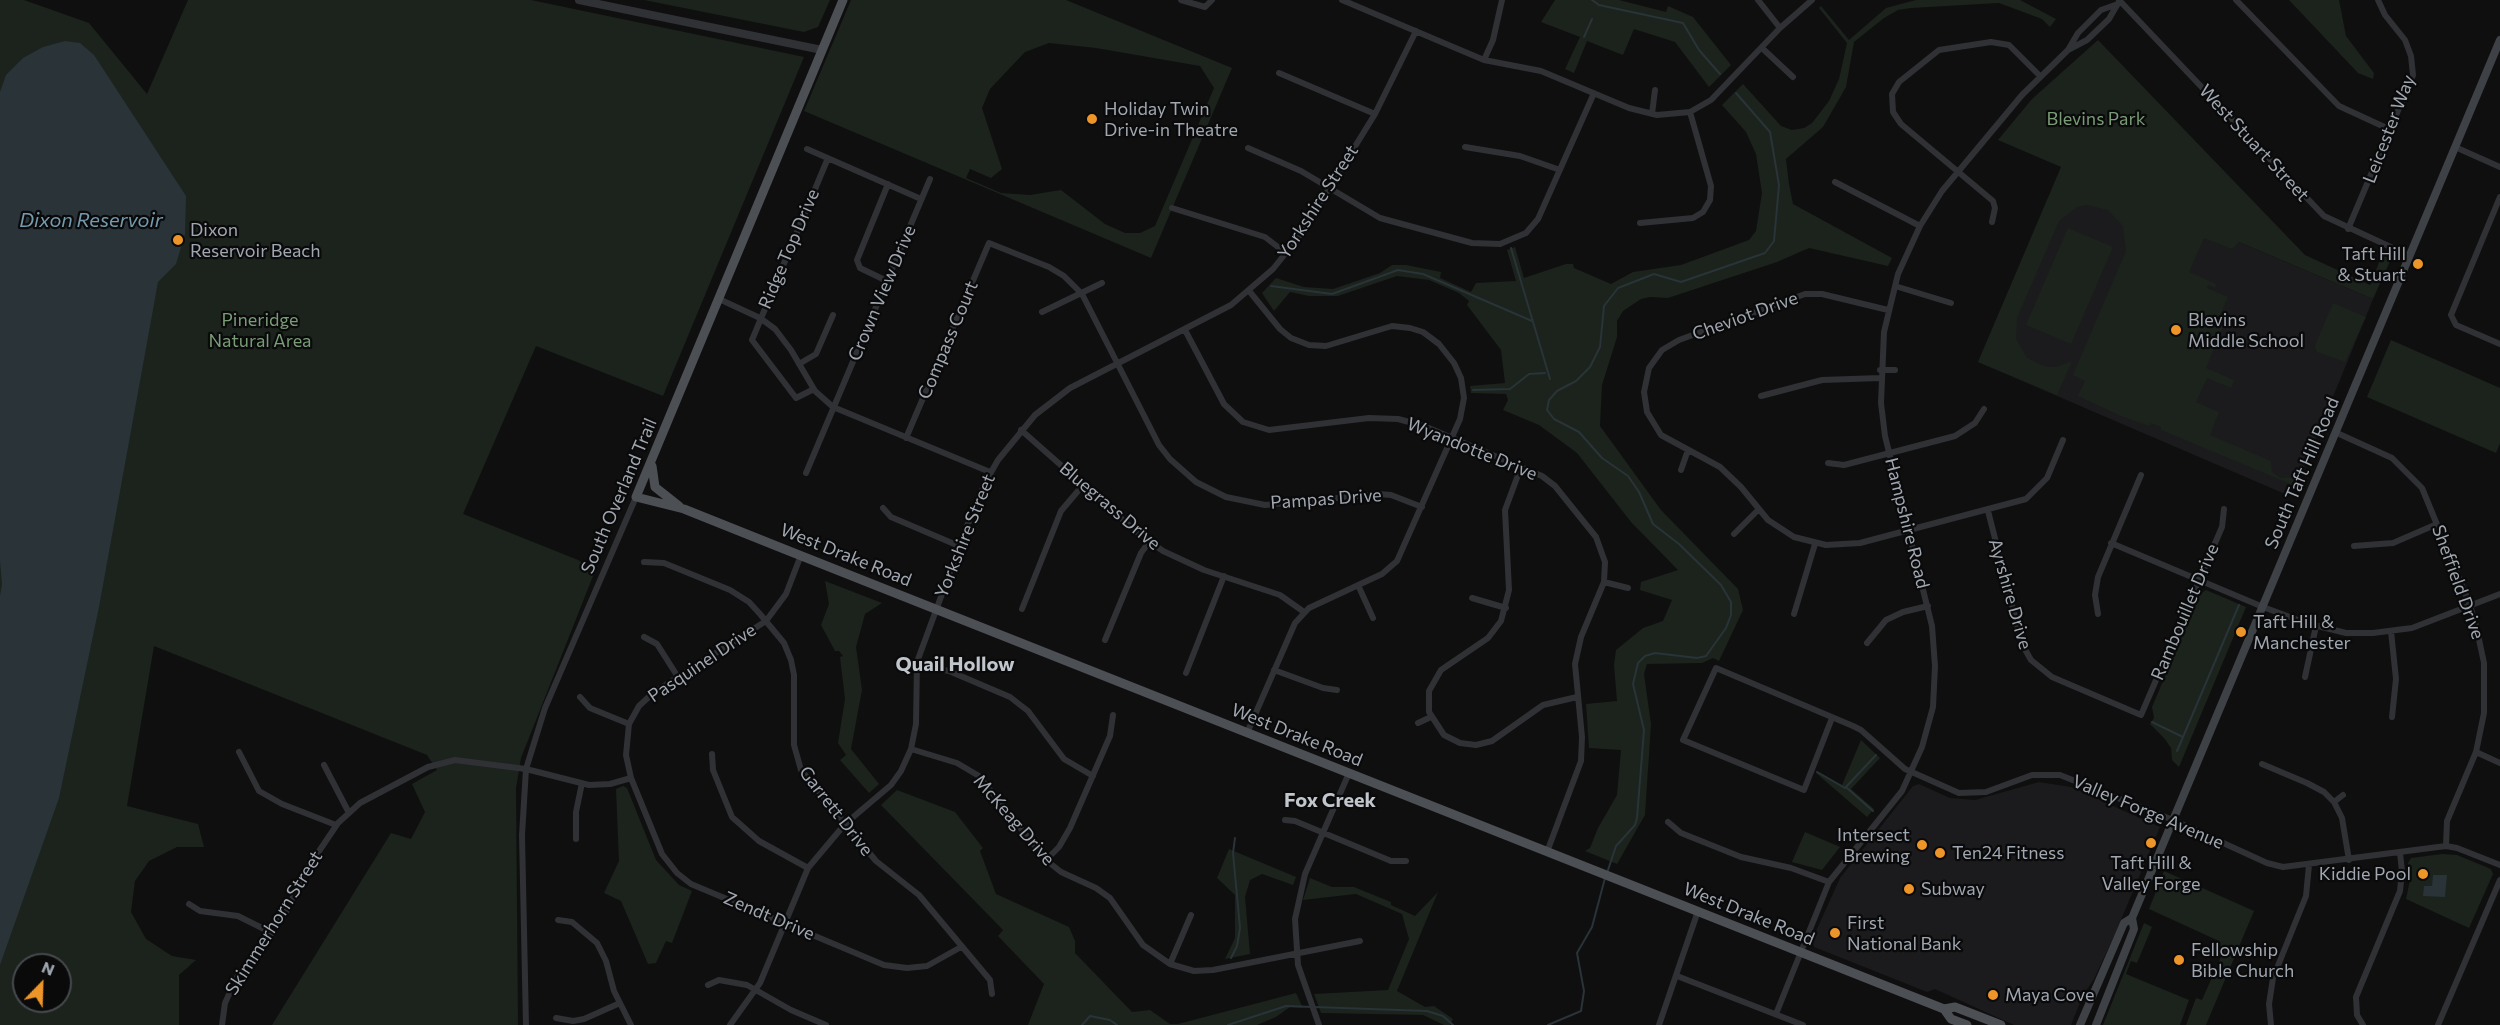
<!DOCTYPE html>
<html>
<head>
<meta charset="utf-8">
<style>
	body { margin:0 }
	#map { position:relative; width:2500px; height:1025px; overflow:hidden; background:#0f0f10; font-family:Commissioner,sans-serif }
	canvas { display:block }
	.north { position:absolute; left:12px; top:953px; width:60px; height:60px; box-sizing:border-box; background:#0a0a0b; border:2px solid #46494d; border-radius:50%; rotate:23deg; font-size:16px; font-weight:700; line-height:24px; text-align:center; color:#a0a7b1 }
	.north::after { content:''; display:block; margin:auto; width:21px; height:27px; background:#ee9529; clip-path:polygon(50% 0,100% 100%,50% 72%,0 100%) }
</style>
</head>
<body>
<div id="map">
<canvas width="2500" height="1025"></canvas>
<div class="north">N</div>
</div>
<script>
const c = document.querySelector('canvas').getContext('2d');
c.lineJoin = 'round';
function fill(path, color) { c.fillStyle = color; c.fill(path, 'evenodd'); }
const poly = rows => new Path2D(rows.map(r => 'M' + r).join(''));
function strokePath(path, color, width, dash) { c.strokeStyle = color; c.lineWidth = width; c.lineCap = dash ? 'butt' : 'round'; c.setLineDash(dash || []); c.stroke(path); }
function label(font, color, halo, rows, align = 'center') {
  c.font = font + ' Commissioner,sans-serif'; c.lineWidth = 4.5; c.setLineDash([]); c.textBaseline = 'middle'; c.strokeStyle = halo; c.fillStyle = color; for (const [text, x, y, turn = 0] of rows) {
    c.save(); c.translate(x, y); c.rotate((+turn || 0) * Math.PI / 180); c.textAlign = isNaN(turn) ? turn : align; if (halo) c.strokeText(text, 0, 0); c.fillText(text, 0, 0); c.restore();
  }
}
fill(poly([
	[2062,167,2373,299,2292,497,1978,362],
	[2039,782,2071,787,2160,827,2115,934,2094,979,2083,995,2071,1025,2014,1025,1935,989,1927,992,1814,947,1812,940,1840,878,1913,786,1919,784,1950,798,1975,800]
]), '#1b1b1d');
fill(poly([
	[0,0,24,0,89,23,147,94,188,0,531,0,804,57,663,396,536,346,463,514,578,560,595,571,521,758,516,788,518,1025,272,1025,391,833,411,839,425,812,412,784,437,770,427,755,154,646,127,806,198,824,204,847,177,847,149,861,135,881,131,912,146,939,172,956,196,960,179,975,179,1025,0,1025],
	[24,965,60,965,60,1001,24,1001],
	[644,0,830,0,818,27,804,32],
	[851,0,1066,0,1232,68,1151,258,804,111],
	[1049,43,1096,48,1200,66,1214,88,1155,226,1140,233,1125,233,1105,224,1061,190,1030,195,1001,193,966,178,970,169,991,178,1002,169,982,108,990,89,1025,52],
	[1555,0,1619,0,1666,12,1668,6,1693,17,1731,65,1709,87,1675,42,1634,29,1623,55,1587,41,1574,73,1565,69,1580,37,1541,22],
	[1916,0,2020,0,2056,19,2050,27,2042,19,1999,3,1911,8,1898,10,1884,18,1854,42,1846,87,1823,127,1786,159,1789,184,1793,204,1892,258,1888,266,1809,248,1777,262,1668,298,1650,297,1641,299,1623,311,1617,321,1617,337,1602,385,1600,426,1661,510,1738,589,1743,610,1719,661,1713,658,1702,663,1647,664,1644,674,1651,724,1645,815,1617,864,1585,851,1590,848,1598,828,1617,795,1621,750,1589,748,1586,704,1617,701,1614,665,1616,650,1643,628,1663,621,1672,600,1640,590,1641,582,1678,570,1631,522,1577,453,1539,425,1503,410,1508,400,1506,394,1471,393,1470,386,1505,383,1501,350,1467,305,1469,301,1459,293,1429,280,1397,276,1338,296,1309,296,1290,292,1274,311,1262,293,1276,278,1304,287,1333,289,1380,273,1392,265,1406,265,1441,272,1440,278,1471,292,1476,283,1516,281,1507,250,1515,247,1524,278,1566,264,1573,264,1574,268,1611,284,1633,272,1681,265,1749,240,1756,231,1762,193,1756,154,1746,132,1722,105,1743,84,1781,126,1792,130,1804,128,1812,123,1829,101,1839,79,1847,43,1819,8,1821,6,1849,40,1886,8],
	[2289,0,2339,0,2346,36,2374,73,2373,79,2358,73],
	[2098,40,2305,255,2370,285,2382,255,2391,259,2373,299,2239,242,2232,249,2204,238,2189,272,2216,284,2215,288,2208,285,2207,288,2228,297,2219,317,2222,318,2225,313,2229,312,2206,368,2234,380,2231,388,2207,378,2196,402,2219,412,2210,435,2271,461,2272,472,2280,478,2297,477,2293,485,2161,430,2161,427,2151,423,2149,426,2121,416,2078,396,2085,381,2073,375,2126,251,2123,226,2108,210,2087,205,2077,207,2059,221,2017,318,2016,339,2027,358,2046,367,2056,367,2072,361,2057,395,1978,362,2061,167,1998,140,2032,99],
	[2068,228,2113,247,2071,344,2026,325],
	[2333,303,2366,317,2345,362,2317,352,2315,346],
	[2391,340,2500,388,2500,443,2496,453,2367,397],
	[825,581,882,603,865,614,856,647,862,690,851,749,879,784,869,793,840,760,846,755,838,743,845,699,840,657,843,656,839,651,835,651,821,625,829,604],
	[2206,590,2246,607,2179,767,2172,760,2171,748,2164,738,2150,724,2154,718,2152,707,2200,594],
	[1861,740,1880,758,1851,789,1874,809,1867,817,1816,773,1817,771,1842,785],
	[623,786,627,788,656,860,679,885,692,891,672,943,666,941,656,963,648,964,621,901,604,893,619,861,616,789],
	[897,790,955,812,983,848,980,851,996,894,1069,927,1075,941,1075,953,1132,1012,1150,1010,1170,1024,1178,1024,1296,993,1303,1008,1290,1007,1276,1017,1257,1025,1028,1025,1044,984,998,936,1003,930,881,805],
	[1805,832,1840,847,1822,870,1792,862],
	[1229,849,1296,877,1293,885,1262,874,1250,880,1245,897,1250,954,1225,959,1235,938,1235,895,1217,878],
	[2442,854,2457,855,2491,869,2493,874,2469,928,2406,899,2410,880,2408,863,2411,858],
	[2164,871,2254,911,2206,1025,2186,1025,2196,998,2202,1000,2224,950,2217,946,2219,941,2149,909],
	[1310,878,1332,887,1354,887,1391,902,1391,905,1415,916,1438,892,1397,991,1425,1007,1434,1006,1453,1019,1450,1025,1444,1025,1423,1015,1321,1013,1314,994,1388,990,1409,939,1402,914,1356,894,1303,900],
	[2144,923,2152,927,2137,963,2131,961,2126,974,2189,1000,2180,1025,2103,1025]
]), '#1b231c');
fill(poly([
	[65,41,80,43,94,55,186,196,185,234,176,264,158,282,99,607,59,798,0,965,0,596,2,584,0,561,0,92,6,75,23,58,43,47],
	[2433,875,2447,875,2445,897,2423,896,2424,886,2432,886]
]), '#293338');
strokePath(poly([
	[1592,0,1599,5,1683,23,1699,50,1720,74],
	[1584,37,1592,19],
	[1511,248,1550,379],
	[1271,286,1332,294,1398,270,1423,274,1532,321],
	[1473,390,1510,389,1529,374,1545,373],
	[2152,722,2183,737,2177,751],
	[2183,737,2239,605],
	[1817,772,1845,788,1876,755],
	[1847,788,1873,811],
	[1607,873,1616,846,1635,825,1637,818,1644,730,1633,684,1638,663,1645,656,1655,653,1697,658,1706,656,1726,628,1731,615,1731,602,1721,585,1679,544,1653,524,1639,492,1628,476,1602,458,1579,432,1554,419,1547,410,1549,400,1557,391,1576,381,1590,367,1600,347,1604,306,1618,288,1654,274,1681,282,1765,253,1774,241,1779,185,1770,132,1736,93],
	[1231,958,1237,946,1240,928,1233,853,1235,838],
	[1082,1025,1090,1016,1110,1020,1117,1025],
	[1228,1025,1286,1006,1427,1011,1443,1016,1453,1025],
	[1548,1025,1581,1011,1584,991,1577,953,1592,927,1605,878]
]), '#293338', 2);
strokePath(poly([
	[1181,0,1205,7,1212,0],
	[1342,0,1484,60,1541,71,1629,108,1657,115,1690,112,1711,100,1780,28,1812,0],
	[1758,0,1780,28],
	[2119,0,2324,216,2410,256],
	[2236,0,2339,106,2391,130],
	[1762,48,1793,77],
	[2068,50,2078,33,2101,10,2115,5],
	[1484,60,1493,40,1502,0],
	[1279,73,1375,114],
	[1652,114,1655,90],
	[1465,147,1520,156,1560,170],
	[2455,147,2500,167],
	[1248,148,1301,171,1380,218,1472,243,1500,244,1526,233,1538,219,1594,93],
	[807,149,921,199],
	[1835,182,1920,226],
	[2500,197,2451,315,2456,325,2500,344],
	[1172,208,1265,237,1287,254],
	[1992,222,1995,208,1993,201,1901,124,1893,112,1892,94,1899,82,1939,50,1991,42,2009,45,2040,76],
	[1640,223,1693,218,1703,212,1710,200,1711,186,1690,112],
	[2348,229,2413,75,2411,56,2405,40,2385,15,2378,0],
	[887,281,860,268,857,260,888,184],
	[1895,286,1951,303],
	[719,299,760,318,775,329,791,350,815,391,833,407,990,472],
	[1888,310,1822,294,1805,294,1679,340,1662,350,1649,368,1644,392,1647,412,1661,435,1720,467,1741,487,1768,520,1794,537,1826,545,1860,543,2026,499,2047,478,2063,440],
	[1042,312,1102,283],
	[1185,330,1224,404,1243,422,1269,430,1369,418,1398,419,1424,426,1542,476,1555,486,1596,537,1605,562,1604,582,1581,637,1575,664,1582,737,1581,761,1547,852],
	[799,364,816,354,833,315],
	[1880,370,1895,370],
	[814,389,796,398,752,340,828,158],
	[1761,396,1822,380,1880,378],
	[1021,430,1139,534,1163,551,1204,570,1280,595,1304,612],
	[2337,433,2392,458,2422,488,2470,605,2477,630,2484,663,2484,713,2476,752,2447,821,2446,846],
	[906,438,989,243,1049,267,1064,276,1082,294,1159,445,1170,459,1196,482,1226,497,1265,505,1379,494,1391,495,1422,507],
	[1828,463,1844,465,1955,436,1975,423,1984,409],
	[1521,467,1505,510,1509,590,1501,621,1488,638,1441,670,1429,691,1429,712,1444,735,1460,743,1476,745,1492,741,1543,705,1577,697],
	[1681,470,1688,450],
	[806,473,930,179],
	[883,508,891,517,959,546],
	[1988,511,2022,644,2031,660,2052,677,2141,715,2222,527,2224,509],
	[1734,534,1758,510],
	[2111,543,2263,607,2306,623,2346,633,2373,633,2412,628,2500,594],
	[2354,546,2393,543,2437,524],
	[801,555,786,594,766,621,653,693,639,706,629,724,626,755,631,778,662,854,677,873,691,884,884,965,907,968,927,966,961,947],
	[644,562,664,563,730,590,749,602,760,614,784,643,791,660,794,675,794,745,801,770,876,861,919,895,990,980,992,994],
	[1604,582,1628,588],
	[1358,585,1373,618],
	[1472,598,1506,608],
	[1022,609,1061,511,1083,485],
	[1794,614,1815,544],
	[2098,614,2095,595,2098,577,2141,475],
	[2391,631,2396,679,2392,717],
	[644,637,657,644,678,677],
	[1105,640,1141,553,1149,542],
	[1867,643,1886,620,1903,612,1928,606],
	[916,665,949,671,1010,697,1028,711,1064,759,1093,776],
	[1274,670,1323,688,1337,690],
	[1186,673,1224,576],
	[2305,677,2316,626],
	[580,697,590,708,629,724],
	[1832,718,1804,790,1683,740,1716,668,1853,726,1861,730,1905,769,1959,793,1986,792,2032,775,2060,775,2173,820,2267,863,2283,867,2446,846,2457,848,2500,865],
	[1418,723,1431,717],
	[1247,733,1295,623,1309,608,1382,574,1397,561,1460,419,1464,398,1461,378,1454,363,1439,344,1423,332,1410,328,1392,326,1326,346,1309,345,1291,338,1280,329,1250,292],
	[911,749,957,763,979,776,1046,860,1061,872,1096,888,1110,898,1143,945,1170,964,1194,971,1213,970,1360,941],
	[239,752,259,791,282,804,336,825],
	[2476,752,2500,763],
	[712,754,713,770,732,817,759,841,808,868],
	[2262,764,2307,783,2324,792,2334,802,2342,818,2349,860],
	[324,765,348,811],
	[2334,802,2343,795],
	[1285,820,1295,821,1391,861,1406,861],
	[1668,822,1681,833,1741,857,1791,868,1829,882],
	[576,839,576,812,582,783],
	[1046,860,1059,847,1070,828,1110,736,1113,715],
	[189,904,200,911,238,916,272,933],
	[558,920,572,922,597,943,606,961,614,991,631,1025],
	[1170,964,1191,915],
	[1677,976,1803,1025],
	[708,985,719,980,747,985,791,1010,826,1025],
	[1776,1014,1829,882,1902,791,1922,747,1933,707,1935,666,1932,626,1885,436,1881,403,1884,332,1898,274,1920,226,1942,191,2022,95,2068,50,2087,40,2109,19,2120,0],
	[556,1018,573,1021,584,1019,620,1003],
	[222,1025,225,1003,237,977,286,912,305,872,338,823,360,803,428,767,455,760,526,769,589,785,610,784,631,778],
	[526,1025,522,835,526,769,545,708,636,497],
	[730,1025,760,983,808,868,845,824,891,785,901,771,911,749,916,724,917,662,967,526,985,483,998,460,1035,415,1070,388,1231,305,1273,269,1301,234,1375,114,1416,31],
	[1319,1025,1298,965,1295,919,1305,874,1349,773],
	[1659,1025,1698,911],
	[2271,1025,2269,1004,2273,978,2306,896,2309,865],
	[2363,1025,2357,1015,2356,997,2400,891,2402,871,2400,853],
	[2438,1025,2500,880]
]), '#303135', 6);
strokePath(poly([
	[579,0,822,50]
]), '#303135', 8);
strokePath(poly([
	[2080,1025,2124,923,2132,918,2500,40],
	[2096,1025,2134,929,2132,918]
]), '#3e4145', 8);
strokePath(poly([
	[843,0,636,497,684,509,784,549,1944,1009,1951,1019,1967,1025],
	[652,466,655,487,679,506],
	[1944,1009,1955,1007,2001,1025]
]), '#4c4f54', 9);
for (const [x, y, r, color] of [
	[1092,119,6,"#ee9529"],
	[178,240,6,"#ee9529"],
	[2418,264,6,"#ee9529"],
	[2176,330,6,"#ee9529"],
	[2241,632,6,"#ee9529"],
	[2151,843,6,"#ee9529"],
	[1922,845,6,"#ee9529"],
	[1940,853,6,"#ee9529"],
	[2423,874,6,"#ee9529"],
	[1909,889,6,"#ee9529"],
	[1835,933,6,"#ee9529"],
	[2179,960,6,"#ee9529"],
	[1993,995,6,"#ee9529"]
]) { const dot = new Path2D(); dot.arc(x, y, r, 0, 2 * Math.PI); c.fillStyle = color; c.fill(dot); strokePath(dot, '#0a0a0b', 2); }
label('18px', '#a0a7b1', '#0a0a0b', [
	["Holiday Twin",1104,109],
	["Drive-in Theatre",1104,130],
	["Dixon",190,230],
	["Reservoir Beach",190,251],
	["Taft Hill",2406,254,"right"],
	["& Stuart",2406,275,"right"],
	["Blevins",2188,320],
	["Middle School",2188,341],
	["Taft Hill &",2253,622],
	["Manchester",2253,643],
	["Intersect",1910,835,"right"],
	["Brewing",1910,856,"right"],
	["Ten24 Fitness",1952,853],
	["Taft Hill &",2151,863,"center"],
	["Valley Forge",2151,884,"center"],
	["Kiddie Pool",2411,874,"right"],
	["Subway",1921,889],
	["First",1847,923],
	["National Bank",1847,944],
	["Fellowship",2191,950],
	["Bible Church",2191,971],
	["Maya Cove",2005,995]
], 'left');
label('18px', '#799c77', '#0a0a0b', [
	["Blevins Park",2096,119],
	["Pineridge",260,320],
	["Natural Area",260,341]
]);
label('18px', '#a0a7b1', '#0a0a0b', [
	["Leicester Way",2389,129,-69],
	["West Stuart Street",2254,143,47],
	["Yorkshire Street",1318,202,-57],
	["Ridge Top Drive",789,249,-67],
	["Crown View Drive",882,293,-67],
	["Cheviot Drive",1745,316,-20],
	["Compass Court",948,340,-67],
	["Wyandotte Drive",1472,449,22],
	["South Taft Hill Road",2302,473,-67],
	["South Overland Trail",619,496,-67],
	["Pampas Drive",1326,499,-4],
	["Bluegrass Drive",1110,506,40],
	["Hampshire Road",1907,523,76],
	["Yorkshire Street",965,536,-68],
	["West Drake Road",846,555,22],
	["Sheffield Drive",2458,582,70],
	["Ayrshire Drive",2010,594,74],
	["Rambouillet Drive",2185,612,-67],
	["Pasquinel Drive",702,663,-34],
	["West Drake Road",1297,735,22],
	["Garrett Drive",836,811,52],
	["Valley Forge Avenue",2148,812,23],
	["McKeag Drive",1014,820,49],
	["West Drake Road",1749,914,22],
	["Zendt Drive",769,916,23],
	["Skimmerhorn Street",274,923,-58]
]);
label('italic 20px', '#769aad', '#0a0a0b', [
	["Dixon Reservoir",91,220]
]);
label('bold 20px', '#c1c6cd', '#0a0a0b', [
	["Quail Hollow",955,664],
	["Fox Creek",1330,800]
]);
</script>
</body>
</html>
